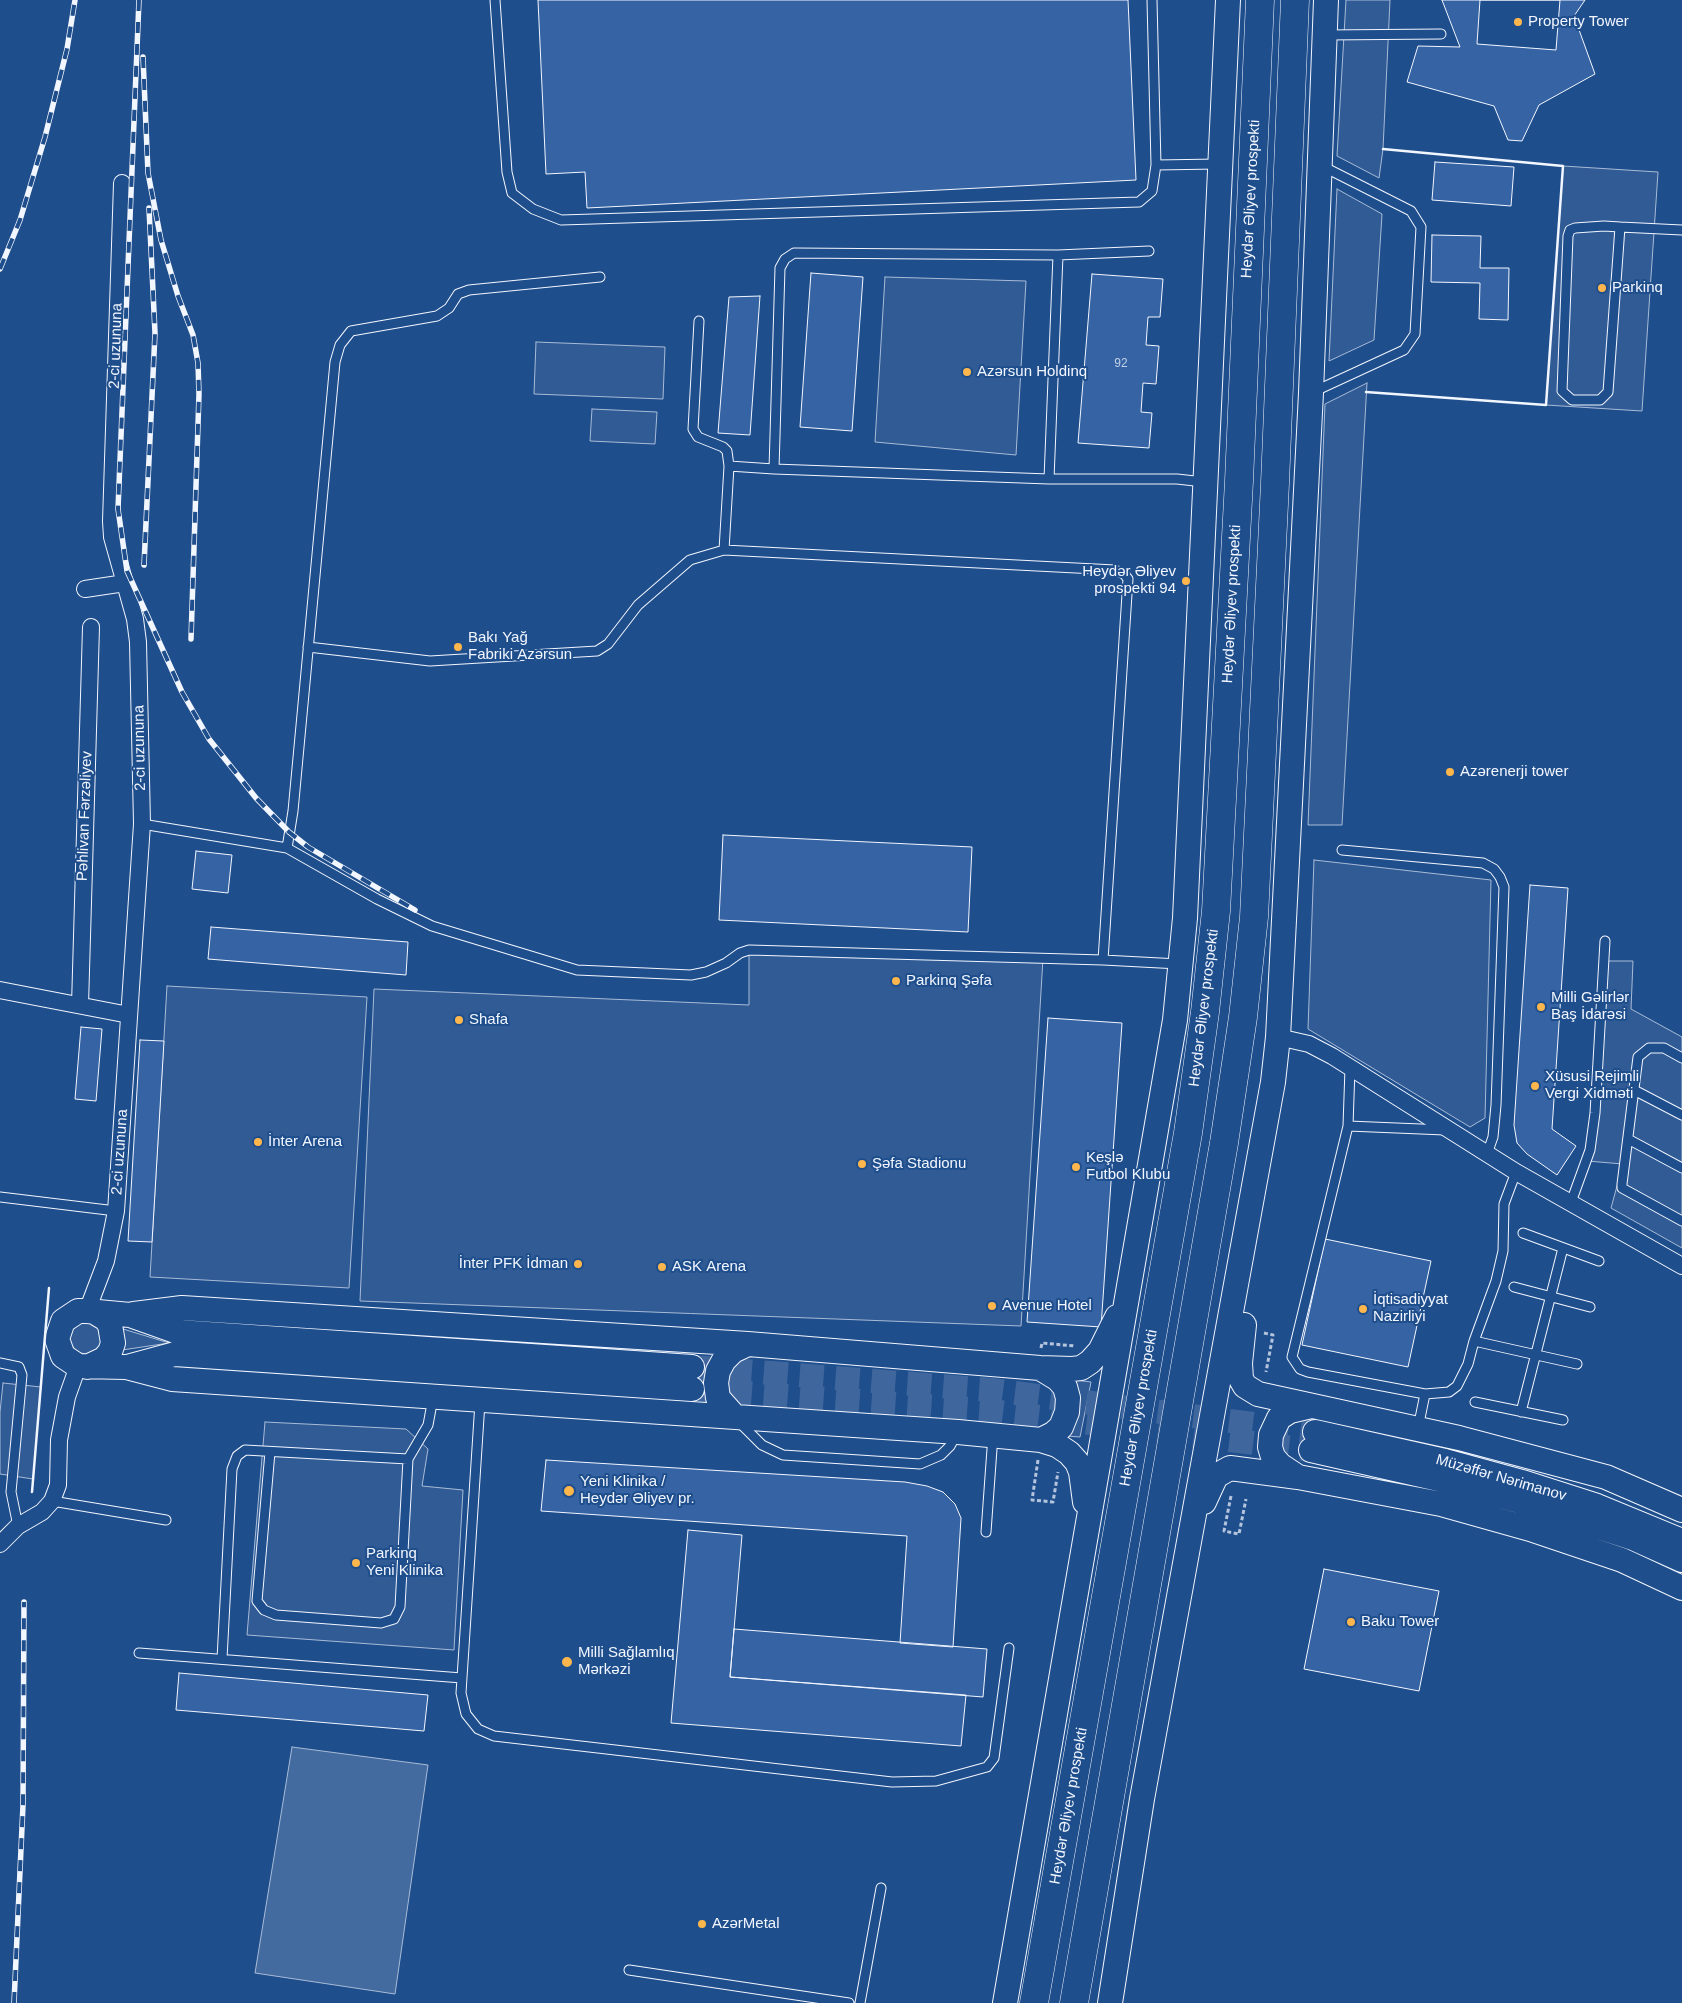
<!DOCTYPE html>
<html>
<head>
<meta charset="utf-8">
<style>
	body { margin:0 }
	canvas { display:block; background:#1f4e8c }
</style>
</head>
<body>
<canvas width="1682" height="2003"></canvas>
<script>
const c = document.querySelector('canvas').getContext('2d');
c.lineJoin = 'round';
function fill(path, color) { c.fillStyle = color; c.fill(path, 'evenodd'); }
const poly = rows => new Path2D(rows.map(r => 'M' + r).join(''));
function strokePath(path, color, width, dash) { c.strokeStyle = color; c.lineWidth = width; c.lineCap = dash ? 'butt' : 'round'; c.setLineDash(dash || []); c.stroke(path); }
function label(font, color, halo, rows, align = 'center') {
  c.font = font + ' Arial,sans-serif'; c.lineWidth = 4; c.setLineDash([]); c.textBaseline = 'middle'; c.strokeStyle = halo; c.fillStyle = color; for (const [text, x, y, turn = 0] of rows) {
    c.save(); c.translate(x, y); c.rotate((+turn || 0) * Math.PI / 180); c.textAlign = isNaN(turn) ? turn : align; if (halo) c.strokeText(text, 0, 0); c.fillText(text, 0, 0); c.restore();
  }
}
const built = poly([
	[1346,0,1390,0,1383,149,1379,178,1337,156,1346,0],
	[1563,166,1658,172,1642,411,1546,405,1563,166],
	[1337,189,1382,214,1374,340,1329,361,1337,189],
	[885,277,1026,281,1016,455,875,442,885,277],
	[536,342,665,347,663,399,534,394,536,342],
	[1367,383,1342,825,1308,825,1325,404,1367,383],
	[592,409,657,412,655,444,590,441,592,409],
	[1314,860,1491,880,1485,1118,1470,1127,1308,1029,1314,860],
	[749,950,1043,958,1021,1326,360,1301,374,989,749,1005,749,950],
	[1604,961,1633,961,1631,1009,1682,1037,1682,1248,1611,1208,1623,1164,1587,1161,1604,961],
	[167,986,367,997,349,1288,150,1277,167,986],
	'70 1338a16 16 0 1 1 32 0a16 16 0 1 1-32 0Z',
	[123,1329,169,1343,122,1350,123,1329],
	[1075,1380,1091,1382,1080,1437,1067,1436,1075,1380],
	[3,1383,41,1387,33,1479,0,1474,0,1412,3,1383],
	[265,1422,406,1429,428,1449,422,1486,463,1490,454,1650,247,1635,265,1422]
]);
fill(built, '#305b95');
strokePath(built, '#a8bbd7', 1);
const water = poly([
	[292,1747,428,1765,395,1994,255,1973,292,1747]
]);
fill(water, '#446ba0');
strokePath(water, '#a8bbd7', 1);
const building = poly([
	[538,0,1128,0,1136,180,587,208,585,172,546,174,538,0],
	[1442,0,1585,0,1574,16,1595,74,1539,105,1522,141,1508,140,1494,106,1407,82,1418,46,1460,47,1442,0],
	[1480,0,1560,0,1556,50,1477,44,1480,0],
	[1435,162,1514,167,1511,206,1432,200,1435,162],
	[1432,235,1481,236,1480,268,1509,268,1508,320,1479,319,1480,283,1431,282,1432,235],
	[811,273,863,277,852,431,800,427,811,273],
	[1092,274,1163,279,1160,317,1148,317,1146,345,1159,346,1156,384,1143,383,1141,412,1152,413,1149,448,1078,443,1092,274],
	[760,296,750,435,718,433,729,297,760,296],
	[723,835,972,847,968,932,719,920,723,835],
	[196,851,232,855,228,893,192,889,196,851],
	[1530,885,1568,888,1552,1129,1576,1146,1557,1175,1527,1154,1517,1143,1514,1125,1530,885],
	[211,927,408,942,406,975,208,959,211,927],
	[1048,1018,1122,1023,1101,1327,1027,1322,1048,1018],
	[81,1027,102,1029,96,1101,75,1099,81,1027],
	[140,1040,164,1041,152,1242,128,1241,140,1040],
	[1325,1239,1431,1261,1408,1367,1302,1345,1325,1239],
	[546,1460,905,1482,927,1486,943,1492,955,1504,961,1518,953,1647,900,1643,907,1536,541,1511,546,1460],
	[688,1530,742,1535,730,1677,966,1695,961,1746,671,1723,688,1530],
	[1324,1569,1439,1591,1419,1691,1304,1669,1324,1569],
	[734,1629,987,1649,983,1697,730,1677,734,1629],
	[179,1673,428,1695,424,1731,176,1710,179,1673]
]);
fill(building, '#3563a3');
strokePath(building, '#f2f6ff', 1);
strokePath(poly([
	[692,1367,992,1390,1315,1432],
	[692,1389,984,1410,1311,1450]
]), '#3f679d', 24, [24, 12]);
const lane = poly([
	[495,0,507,172,512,193,533,209,561,220,1139,202,1152,191,1156,165,1218,164],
	[1152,0,1156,165],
	[1325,35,1441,34],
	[1620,227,1608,392,1600,400,1572,400,1562,391,1568,236,1570,230,1575,228,1604,226,1620,227,1682,230],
	[1149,251,1058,255,794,253,785,259,780,268,774,469,1049,479,1177,479,1204,482],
	[699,321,693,429,698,437,723,447,727,451,729,466,724,550,1115,570,1124,574,1128,579,1103,960],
	[1313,392,1404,350,1415,334,1421,227,1411,211,1322,166],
	[729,466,774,469],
	[1049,479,1058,255],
	[308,647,430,661,597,651,608,644,638,605,690,560,724,550],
	[142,824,287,848,293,811,335,362,340,345,351,331,437,316,449,308,458,294,469,290,600,277],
	[287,848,377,899,432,926,577,970,691,975,706,972,726,963,740,953,749,950,1103,960,1179,964],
	[1342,850,1483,863,1494,869,1500,877,1504,887,1496,1105,1493,1137,1487,1154],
	[1682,1058,1664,1048,1649,1048,1638,1057,1622,1184,1622,1188,1682,1221],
	[1350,1068,1348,1126,1292,1357,1300,1369,1308,1372,1425,1394],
	[1634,1090,1682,1115],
	[1348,1126,1445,1130],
	[1628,1139,1682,1168],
	[0,1197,116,1211],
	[1570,1205,1590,1150,1595,1113,1605,941],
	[1523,1233,1599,1261],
	[1514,1287,1590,1307],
	[1474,1341,1496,1281,1503,1251,1504,1204,1516,1172],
	[0,1363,19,1367,22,1375,11,1492,18,1526],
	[480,1402,461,1693,466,1714,478,1729,494,1736,892,1782,936,1781,987,1767,994,1758,1009,1648],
	[1475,1402,1563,1420],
	[1521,1412,1563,1248],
	[739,1422,762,1445,783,1455,920,1464,941,1455,950,1446,956,1435],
	[1418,1428,1425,1394,1449,1392,1457,1386,1468,1364,1474,1341,1577,1364],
	[270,1452,257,1601,264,1610,276,1615,381,1623,394,1619,400,1607,408,1459,428,1425,433,1398],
	[52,1501,166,1520],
	[986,1532,993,1435],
	[139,1653,462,1678],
	[222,1659,232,1469,237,1456,245,1450,408,1459],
	[629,1970,849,2003],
	[860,2003,881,1888]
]);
const street = poly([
	[85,589,125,583],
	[0,990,129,1015],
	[80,1005,91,627],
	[1278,1037,1309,1044,1332,1056,1516,1172,1682,1266],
	[87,1311,106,1261,116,1211,142,824,138,642,135,619,112,537,111,521,122,183],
	[0,1544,18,1526,42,1512,52,1501,58,1485,59,1440,67,1397,78,1366]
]);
const secondary = poly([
	[134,1314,182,1308,748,1344,1040,1368,1072,1369,1081,1368,1090,1362,1100,1351,1117,1317],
	[1244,1325,1240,1363,1241,1379,1245,1386,1258,1394,1459,1438,1606,1477,1682,1510],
	[87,1367,104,1359,110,1352,113,1343,110,1325,106,1319,96,1313],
	[127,1367,175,1354,692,1389],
	[692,1367,178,1332,130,1315,87,1311,78,1311,63,1321,57,1339,63,1356,78,1366,126,1367,172,1379,958,1432,1041,1440,1057,1445,1069,1453,1077,1462,1081,1472,1085,1502],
	[1040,1368,1058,1379,1065,1387,1068,1398,1067,1412,1061,1427,1053,1434,1041,1440],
	[734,1416,718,1398,716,1383,718,1371,724,1360,733,1351,748,1344],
	[1315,1432,1445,1461,1522,1482,1597,1506,1682,1541],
	[1311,1450,1443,1480,1519,1501,1633,1538,1682,1560],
	[1298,1477,1280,1465,1273,1457,1270,1447,1271,1435,1279,1418,1290,1411,1311,1406],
	[1204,1502,1216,1476,1230,1468,1298,1477,1441,1504,1530,1529,1622,1560,1682,1588],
	[1005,2003,1175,1020,1185,918,1228,0],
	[1110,2003,1142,1799,1273,1082,1278,1037,1311,393,1326,0]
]);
const highway = poly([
	[1034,2003,1188,1133,1205,1012,1216,911,1239,481,1260,0],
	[1074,2003,1224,1143,1243,1017,1254,917,1275,483,1295,0]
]);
strokePath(lane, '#f2f6ff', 11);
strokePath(street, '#f2f6ff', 18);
strokePath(secondary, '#f2f6ff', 26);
strokePath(highway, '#f2f6ff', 29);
strokePath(poly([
	[1264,1333,1273,1335,1266,1372],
	[1041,1348,1042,1343,1075,1346],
	[1038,1460,1032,1500,1053,1502,1058,1472],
	[1231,1496,1224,1531,1239,1534,1246,1499]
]), '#b3c4dc', 3, [4, 2.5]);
strokePath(lane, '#1f4e8c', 9);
strokePath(street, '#1f4e8c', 16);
strokePath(secondary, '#1f4e8c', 24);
strokePath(highway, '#1f4e8c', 28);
const rail = poly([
	[139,0,118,509,127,571,182,692,209,739,256,798,289,832,308,847,415,910],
	[143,57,148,173,161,240,178,296,193,335,198,363,199,394,191,639],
	[0,269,20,220,45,137,67,49,75,0],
	[144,565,155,333,149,208],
	[14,2003,23,1805,24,1602]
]);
strokePath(rail, '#f2f6ff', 5.5);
strokePath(rail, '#1f4e8c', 4, [11]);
strokePath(poly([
	[1366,392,1546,405,1563,166,1383,149],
	[32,1492,49,1288]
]), '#f2f6ff', 2.5);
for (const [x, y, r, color] of [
	[1518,22,5,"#ffb74d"],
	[1602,288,5,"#ffb74d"],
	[967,372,5,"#ffb74d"],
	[1186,581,5,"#ffb74d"],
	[458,647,5,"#ffb74d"],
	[1450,772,5,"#ffb74d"],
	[896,981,5,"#ffb74d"],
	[1541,1007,5,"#ffb74d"],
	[459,1020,5,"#ffb74d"],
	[1535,1086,5,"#ffb74d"],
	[258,1142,5,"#ffb74d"],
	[862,1164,5,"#ffb74d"],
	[1076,1167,5,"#ffb74d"],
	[578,1264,5,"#ffb74d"],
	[662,1267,5,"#ffb74d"],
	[992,1306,5,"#ffb74d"],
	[1363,1309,5,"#ffb74d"],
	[569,1491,6,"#ffb74d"],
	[356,1563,5,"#ffb74d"],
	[1351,1622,5,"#ffb74d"],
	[567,1662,6,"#ffb74d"],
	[702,1924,5,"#ffb74d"]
]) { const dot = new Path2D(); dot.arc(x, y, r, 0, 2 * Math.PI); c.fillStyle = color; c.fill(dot); strokePath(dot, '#1f4e8c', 2); }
label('12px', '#c3d1e8', null, [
	["92",1121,364]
]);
label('15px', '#f2f6ff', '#1f4e8c', [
	["Property Tower",1528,22],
	["Parkinq",1612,288],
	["Azərsun Holdinq",977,372],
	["Heydər Əliyev",1176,572,"right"],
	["prospekti 94",1176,589,"right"],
	["Bakı Yağ",468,638],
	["Fabriki Azərsun",468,655],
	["Azərenerji tower",1460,772],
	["Parkinq Şəfa",906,981],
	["Milli Gəlirlər",1551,998],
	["Baş İdarəsi",1551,1015],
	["Shafa",469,1020],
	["Xüsusi Rejimli",1545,1077],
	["Vergi Xidməti",1545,1094],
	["İnter Arena",268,1142],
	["Keşlə",1086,1158],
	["Futbol Klubu",1086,1175],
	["Şəfa Stadionu",872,1164],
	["İnter PFK İdman",568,1264,"right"],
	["ASK Arena",672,1267],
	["İqtisadiyyat",1373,1300],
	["Nazirliyi",1373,1317],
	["Avenue Hotel",1002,1306],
	["Yeni Klinika /",580,1482],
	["Heydər Əliyev pr.",580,1499],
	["Parkinq",366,1554],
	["Yeni Klinika",366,1571],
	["Baku Tower",1361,1622],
	["Milli Sağlamlıq",578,1653],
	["Mərkəzi",578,1670],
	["AzərMetal",712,1924]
], 'left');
label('15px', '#f2f6ff', '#1f4e8c', [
	["Heydər Əliyev prospekti",1251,199,-87],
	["2-ci uzununa",116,346,-88],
	["Heydər Əliyev prospekti",1232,604,-87],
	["2-ci uzununa",140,748,-91],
	["Pəhlivan Fərzəliyev",85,816,-88],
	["Heydər Əliyev prospekti",1204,1008,-83],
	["2-ci uzununa",120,1152,-86],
	["Heydər Əliyev prospekti",1139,1408,-80],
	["Müzəffər Nərimanov",1501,1478,16],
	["Heydər Əliyev prospekti",1069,1806,-80]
]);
</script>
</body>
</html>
